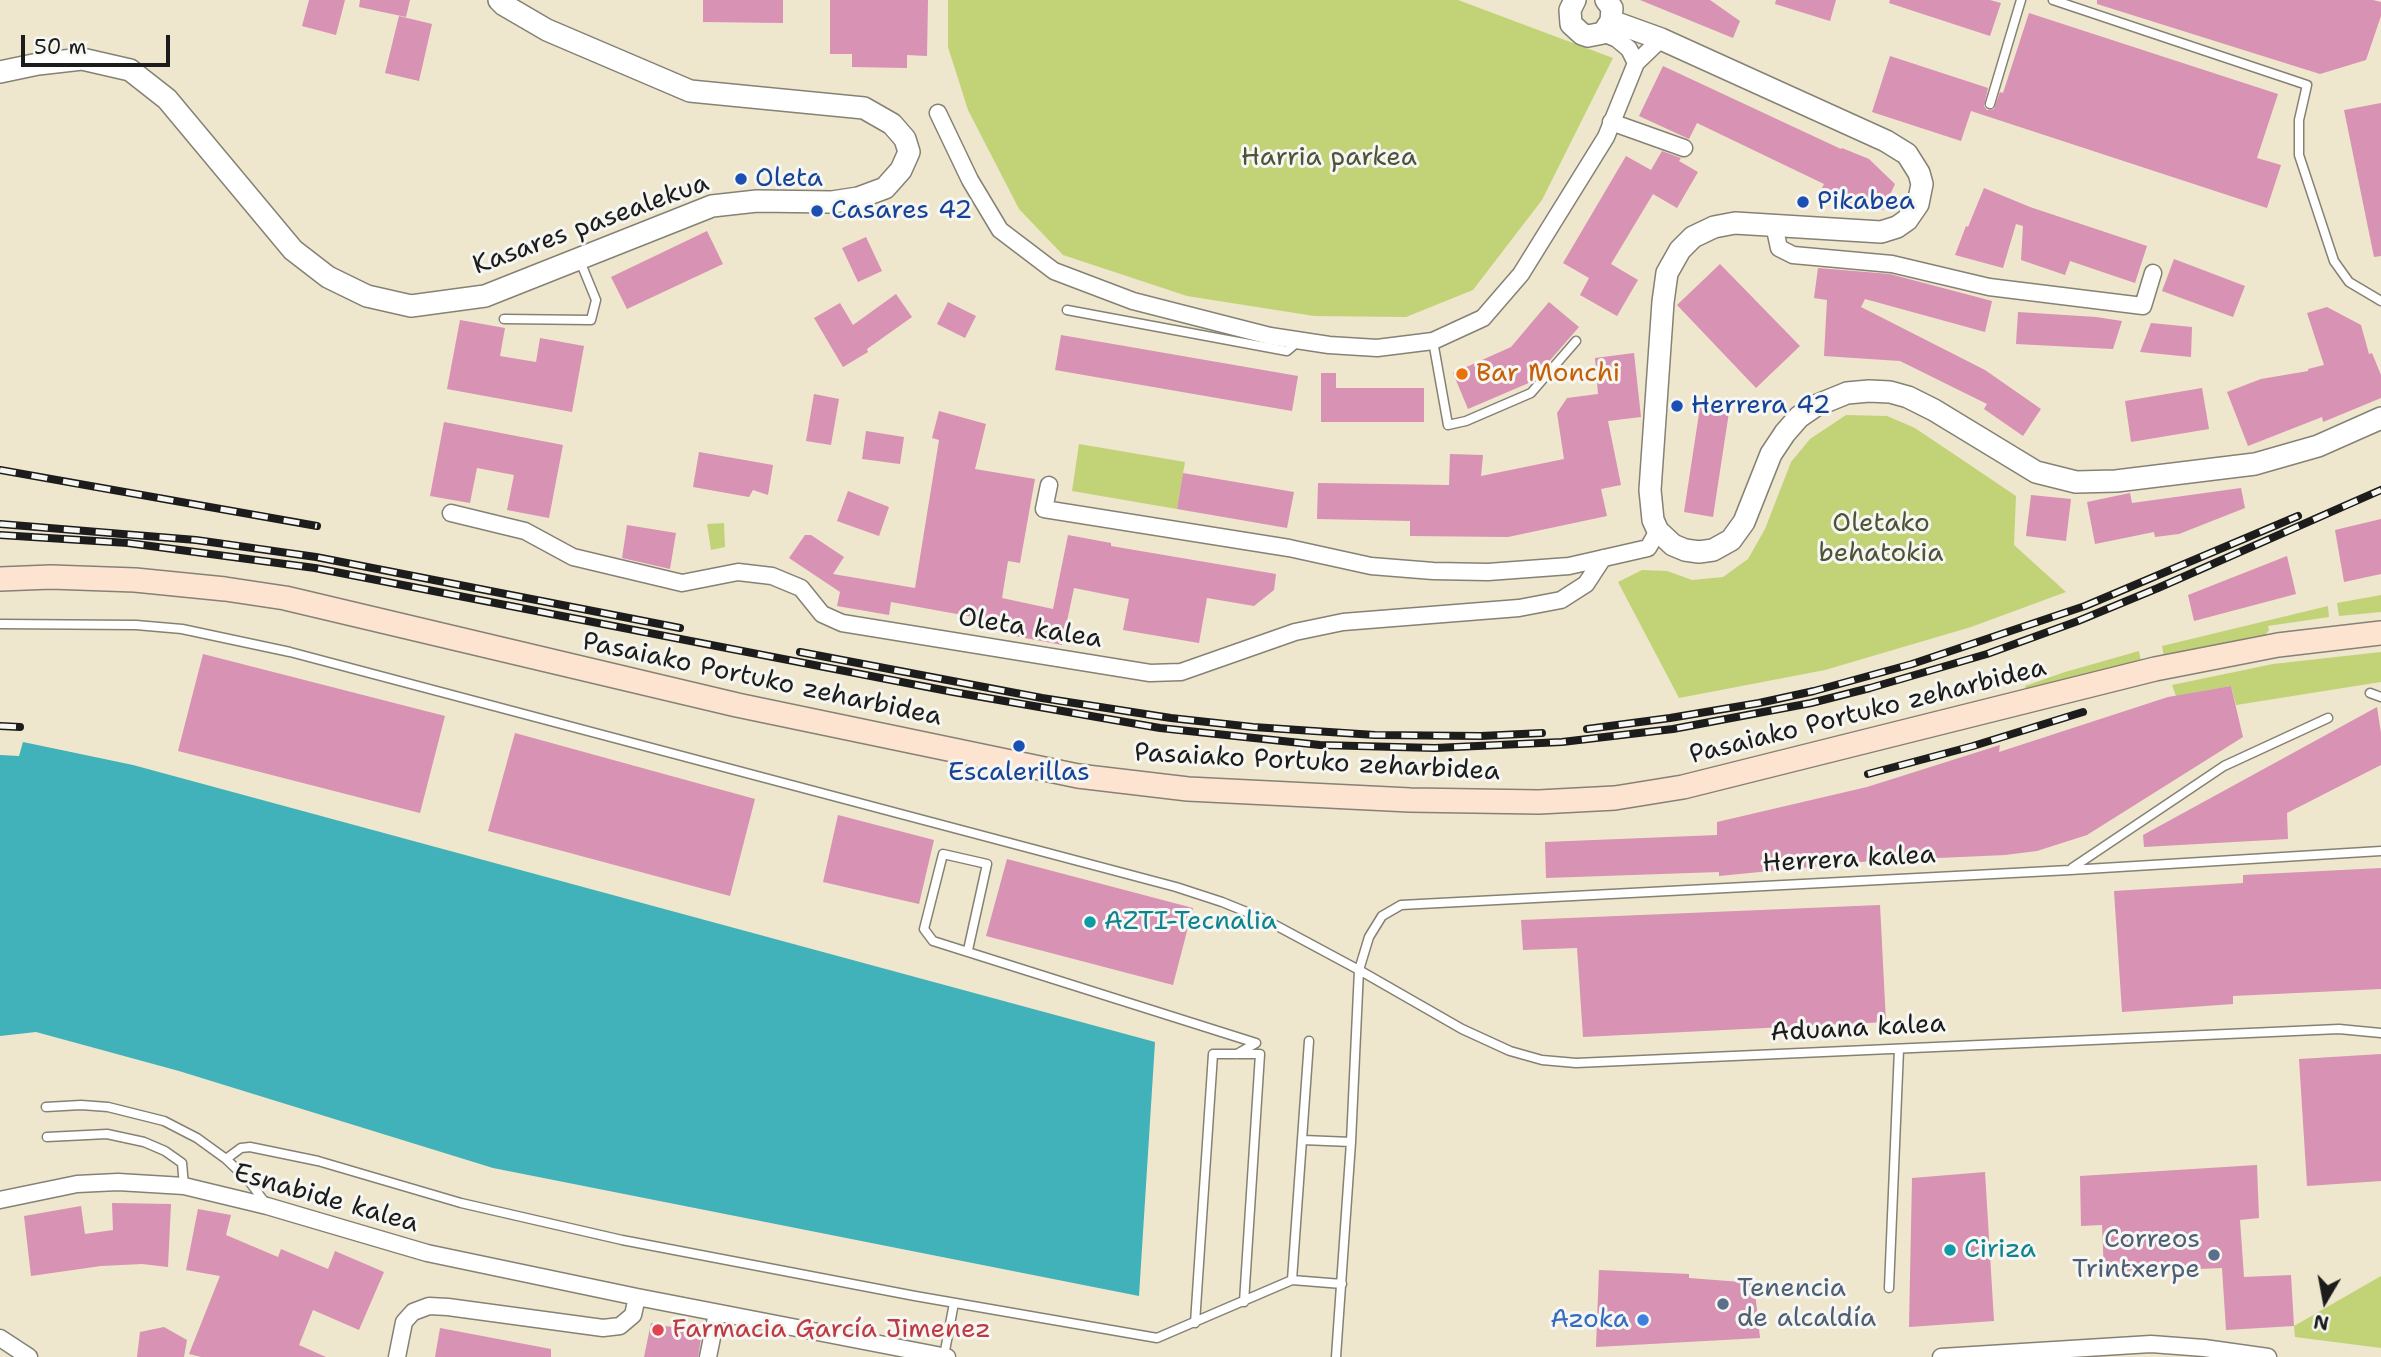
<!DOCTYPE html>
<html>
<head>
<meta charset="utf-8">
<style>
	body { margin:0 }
	#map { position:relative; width:2381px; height:1357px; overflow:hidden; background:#eee6cd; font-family:"Shantell Sans",sans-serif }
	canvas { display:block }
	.north { position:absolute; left:2290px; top:1266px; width:70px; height:70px; -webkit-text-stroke:5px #f6f6f2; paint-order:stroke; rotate:190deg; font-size:19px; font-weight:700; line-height:28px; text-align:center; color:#1c1c1c }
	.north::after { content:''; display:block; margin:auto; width:24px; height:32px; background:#1c1c1c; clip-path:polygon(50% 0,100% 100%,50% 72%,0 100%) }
	.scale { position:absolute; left:21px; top:35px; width:149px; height:32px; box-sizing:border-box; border:4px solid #1c1c1c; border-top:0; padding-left:9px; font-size:21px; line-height:24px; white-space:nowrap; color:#1c1c1c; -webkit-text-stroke:5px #f6f6f2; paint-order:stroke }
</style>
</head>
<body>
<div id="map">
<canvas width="2381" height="1357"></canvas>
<div class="north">N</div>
<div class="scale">50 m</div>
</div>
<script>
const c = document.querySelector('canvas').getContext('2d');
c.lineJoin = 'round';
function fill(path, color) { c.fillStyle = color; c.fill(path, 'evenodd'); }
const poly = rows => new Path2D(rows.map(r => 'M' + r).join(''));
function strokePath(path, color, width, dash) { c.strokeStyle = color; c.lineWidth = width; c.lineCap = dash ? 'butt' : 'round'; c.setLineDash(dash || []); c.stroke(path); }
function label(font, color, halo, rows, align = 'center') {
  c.font = font + ' "Shantell Sans",sans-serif'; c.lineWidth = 6; c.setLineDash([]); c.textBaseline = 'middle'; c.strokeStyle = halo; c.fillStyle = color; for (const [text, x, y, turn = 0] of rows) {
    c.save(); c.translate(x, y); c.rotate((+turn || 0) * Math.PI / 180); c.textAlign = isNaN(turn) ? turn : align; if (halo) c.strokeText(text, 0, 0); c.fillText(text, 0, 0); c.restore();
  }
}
fill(poly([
	[948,0,1458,0,1613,58,1542,200,1473,290,1406,317,1314,316,1187,296,1063,255,1019,209,968,110,948,47],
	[1846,415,1887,416,1915,428,2016,496,2014,545,2066,592,1971,627,1825,670,1679,698,1618,582,1642,570,1667,571,1692,580,1723,577,1748,559,1765,529,1791,462,1810,439],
	[1079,444,1185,462,1177,509,1072,491],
	[724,523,725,547,711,550,707,524],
	[2381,595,2381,612,2339,616,2337,603],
	[2328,606,2329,617,2268,626,2269,630,2263,638,2164,657,2162,646],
	[2139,651,2141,662,2026,690,2025,686,2065,672],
	[2381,652,2381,682,2236,705,2231,686,2176,696,2172,685,2273,664],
	[2381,1276,2381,1348,2295,1337,2294,1326]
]), '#c1d376');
fill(poly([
	[23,742,133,765,1155,1042,1139,1296,493,1168,179,1071,36,1032,0,1036,0,755,19,756]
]), '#41b1ba');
fill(poly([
	[309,0,345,0,336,35,302,26],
	[360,0,410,0,406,17,359,7],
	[703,0,783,0,783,23,703,22],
	[830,0,928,0,927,56,907,55,907,68,852,67,852,54,830,54],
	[1640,0,1710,0,1740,21,1733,38],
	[1776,0,1836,0,1830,21,1775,4],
	[1890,0,1990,0,2001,3,1990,36,1889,3],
	[2097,0,2373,0,2381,2,2381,16,2366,60,2320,74,2097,4],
	[2029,13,2278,94,2257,158,2281,165,2267,208,1971,111,1961,141,1872,112,1890,56,1988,88,1984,106,1987,110,1994,109,2000,92,2003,93],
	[399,16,432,24,419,81,385,73],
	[1663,66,1841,149,1842,148,1869,159,1895,184,1883,210,1847,208,1819,194,1824,184,1697,123,1689,139,1639,116],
	[2381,103,2381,256,2374,257,2344,110],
	[1662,151,1681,158,1679,161,1698,172,1677,208,1653,194,1611,264,1638,280,1617,316,1580,295,1589,278,1563,263,1626,156,1651,170],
	[1984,188,2030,207,2147,246,2135,283,2070,261,2065,275,2021,260,2023,226,2016,224,2003,268,1955,255,1966,226,1968,227],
	[707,231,723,264,627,309,611,277],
	[866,237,882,271,858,282,842,248],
	[2174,259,2245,286,2233,317,2162,291],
	[1720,264,1800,346,1756,388,1677,305],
	[1818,268,1890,274,1992,301,1985,332,1865,299,1861,307,1985,370,2041,409,2023,436,1984,409,1987,404,1900,361,1824,356,1827,300,1814,298],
	[896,294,912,317,867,349,868,352,843,367,814,318,840,303,853,325],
	[948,302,976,316,965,338,937,324],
	[1549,302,1579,327,1531,382,1468,409,1453,373,1511,347],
	[2327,307,2361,325,2369,354,2372,353,2381,375,2381,398,2323,422,2322,417,2248,446,2227,392,2261,379,2308,371,2308,369,2324,365,2307,313],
	[2018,312,2096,317,2122,321,2113,349,2016,344],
	[460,320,505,328,500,356,536,362,540,338,584,346,572,412,447,389],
	[2151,323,2192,327,2191,357,2140,352],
	[1061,335,1298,376,1292,411,1055,370],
	[1634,353,1641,417,1608,421,1621,485,1601,489,1607,516,1508,537,1410,536,1410,521,1317,519,1318,483,1449,485,1450,454,1483,455,1481,476,1564,459,1557,413,1567,398,1598,394,1595,358],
	[1321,373,1336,373,1336,388,1424,388,1424,422,1321,422],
	[2202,388,2209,429,2131,442,2125,401],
	[814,394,839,399,831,445,806,441],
	[1700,407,1729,412,1713,517,1684,512],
	[939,411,986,424,975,469,1035,479,1020,563,1008,561,1002,598,1053,609,1068,535,1111,543,1111,546,1276,574,1274,590,1254,606,1207,598,1199,643,1123,630,1129,599,1074,588,1062,645,1010,635,1012,624,891,602,889,615,837,606,840,592,789,558,805,535,811,535,844,557,833,574,915,588,939,440,932,438],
	[444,422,563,445,549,518,507,510,514,475,477,468,470,503,430,496],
	[866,431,904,437,900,464,862,459],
	[699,452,773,465,768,495,753,490,749,497,693,487],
	[1183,473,1294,492,1287,528,1177,509],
	[2241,488,2245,508,2179,534,2155,537,2154,532,2095,544,2087,502,2130,493,2132,503],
	[848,491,889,507,879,536,837,521],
	[2031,495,2071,499,2066,541,2026,536],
	[2381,519,2381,574,2344,582,2335,530],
	[627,525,676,533,670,569,622,558],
	[2287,556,2296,594,2194,621,2188,595],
	[203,654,445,716,420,813,178,751],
	[2231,686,2243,737,2087,835,2037,851,2005,855,1872,861,1719,876,1719,872,1546,878,1545,842,1717,835,1717,822,1867,787,2000,745,1999,752,2168,697],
	[2377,707,2381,733,2381,765,2287,813,2288,839,2144,847,2143,835],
	[515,733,755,799,730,896,488,831],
	[838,815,934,840,919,904,823,882],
	[1007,859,1193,908,1173,985,986,936],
	[2381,868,2381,989,2233,996,2233,1004,2122,1012,2114,891,2243,883,2243,875],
	[1880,905,1886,1022,1583,1037,1577,948,1523,950,1521,920],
	[2381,1054,2381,1181,2307,1186,2299,1059],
	[2257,1165,2259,1218,2240,1220,2244,1277,2291,1275,2294,1326,2226,1330,2222,1268,2104,1273,2102,1225,2081,1226,2080,1176],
	[1985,1172,1994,1321,1909,1327,1912,1178],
	[112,1203,171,1204,168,1267,142,1264,101,1266,31,1276,24,1216,81,1206,85,1234,113,1230],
	[198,1209,231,1215,226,1235,278,1257,281,1249,328,1269,335,1251,384,1272,359,1330,313,1310,299,1345,326,1357,201,1357,189,1354,220,1276,186,1270],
	[1599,1270,1689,1274,1689,1278,1754,1283,1760,1338,1596,1347],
	[651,1323,702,1333,698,1357,644,1357],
	[164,1327,187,1340,184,1357,137,1357,140,1332],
	[440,1328,551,1349,551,1357,435,1357]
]), '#d892b3');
const service = poly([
	[2053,0,2307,85,2299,120,2299,155,2334,261,2349,282,2381,301],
	[1990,104,2021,0],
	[1067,310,1287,351,1300,340],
	[504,319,591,320,596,300,580,261],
	[1433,341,1448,425,1466,421,1531,393,1576,341],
	[0,624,136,625,182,629,290,652,1176,887,1222,902,1264,919,1359,970,1351,1142,1336,1357],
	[2370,693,2381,697],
	[2381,851,2070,870,1401,905,1382,916,1369,937,1359,970,1462,1029,1510,1051,1542,1060,1576,1063,2339,1029,2381,1033],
	[2072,868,2224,766,2328,718],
	[968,950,987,864,943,854,924,929,933,941,1256,1043,1237,1054],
	[46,1107,81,1105,108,1107,164,1121,197,1138,226,1159,249,1181,266,1204],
	[47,1137,107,1134,144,1142,165,1151,182,1163,184,1186],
	[1303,1140,1351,1142],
	[226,1159,241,1148,250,1147,318,1161,461,1203,622,1240,915,1296,1157,1338,1292,1280,1342,1284],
	[1292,1280,1309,1041],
	[1889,1288,1899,1049],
	[1195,1323,1213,1054,1260,1054,1244,1302],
	[944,1356,954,1303]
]);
const minor = poly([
	[1603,33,1617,39,1629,49,1636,63],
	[938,113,970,180,1000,230,1054,271,1133,301,1270,336,1329,345,1377,348,1433,341,1483,318,1521,274,1606,137,1636,63,1661,39],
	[1611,122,1684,148],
	[1774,225,1779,248,1793,255,1892,264,1989,287,2143,306,2153,273],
	[1049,485,1044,509,1289,548,1371,566,1433,571,1488,572,1569,566,1648,548,1658,531],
	[451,513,525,531,573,557,682,583,738,572,772,576,801,588,822,614,842,623,1150,673,1181,672,1295,632,1343,622,1519,608,1561,600,1586,584,1603,558],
	[0,1200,77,1184,118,1182,184,1186,267,1206,427,1253,637,1297,947,1357],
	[0,1338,29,1357],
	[397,1357,404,1322,413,1312,429,1306,448,1307,603,1328,620,1326,633,1315,637,1297],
	[708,1357,717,1313],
	[1941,1357,2151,1344,2204,1348,2268,1357]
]);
const tertiary = poly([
	[1575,0,1570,10,1571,24,1582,34,1588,36,1603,33,1611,21,1612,8,1606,0],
	[1611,21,1661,39,1886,141,1907,154,1919,173,1922,184,1918,204,1907,220,1897,227,1881,232,1735,223,1714,227,1693,237,1680,250,1667,273,1663,302,1650,490,1653,520,1658,531,1673,545,1685,550,1699,552,1713,550,1731,540,1744,522,1771,454,1785,433,1799,417,1815,406,1847,393,1869,391,1890,392,1908,397,1934,410,2036,472,2076,482,2116,481,2255,464,2318,446,2381,418],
	[0,72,38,64,82,59,130,70,167,99,293,250,328,277,367,296,411,306,485,296,712,206,757,201,832,202,858,198,885,188,901,170,909,152,905,139,892,124,864,108,690,91,547,30,504,5,499,0]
]);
const secondary = poly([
	[0,579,51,577,135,580,225,589,285,598,737,705,1078,776,1188,789,1410,800,1539,802,1615,798,1683,787,2155,669,2278,645,2381,633]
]);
strokePath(service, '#858174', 11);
strokePath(minor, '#858174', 19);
strokePath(tertiary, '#858174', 24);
strokePath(secondary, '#858174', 26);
strokePath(service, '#fff', 8);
strokePath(minor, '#fff', 16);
strokePath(tertiary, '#fff', 21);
strokePath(secondary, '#fde4d1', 23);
const rail = poly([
	[0,470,317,526],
	[0,524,196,540,316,557,680,628],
	[0,535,128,543,315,568,953,692,1160,728,1320,745,1435,748,1562,742,1673,729,1811,703,1870,688,1987,654,2078,621,2158,588,2381,490],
	[800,652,1042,698,1171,718,1253,727,1375,735,1481,736,1542,733],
	[0,726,20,727],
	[1587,729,1670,718,1759,703,1814,691,1912,664,2085,606,2298,516],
	[1868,774,1973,746,2083,712]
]);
strokePath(rail, '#1c1c1c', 8);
strokePath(rail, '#f6f6f2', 5, [16]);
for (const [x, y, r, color] of [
	[741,179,7,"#1a4fb4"],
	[1803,202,7,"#1a4fb4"],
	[817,211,7,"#1a4fb4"],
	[1462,374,7,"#e8710a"],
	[1677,406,7,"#1a4fb4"],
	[1019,746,7,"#1a4fb4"],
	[1090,922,7,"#0f9aa8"],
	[1950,1250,7,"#0f9aa8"],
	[2214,1255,7,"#5c6f8a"],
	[1723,1304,7,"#5c6f8a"],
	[1643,1320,7,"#3f7fe0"],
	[658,1330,7,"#e0444e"]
]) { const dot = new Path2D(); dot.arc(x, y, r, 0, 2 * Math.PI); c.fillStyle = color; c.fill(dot); strokePath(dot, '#f6f6f2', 2.5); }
label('26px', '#4e5337', '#f6f6f2', [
	["Harria parkea",1329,158],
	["Oletako",1881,524],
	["behatokia",1881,554]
]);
label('26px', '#164399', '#f6f6f2', [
	["Oleta",755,179],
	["Pikabea",1817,202],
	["Casares 42",831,211],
	["Herrera 42",1691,406],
	["Escalerillas",1019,773,"center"]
], 'left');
label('26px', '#1c1c1c', '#f6f6f2', [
	["Kasares pasealekua",591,225,-20],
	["Oleta kalea",1030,629,9],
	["Pasaiako Portuko zeharbidea",762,680,12],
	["Pasaiako Portuko zeharbidea",1868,712,-14],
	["Pasaiako Portuko zeharbidea",1317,763,3],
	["Herrera kalea",1849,860,-3],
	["Aduana kalea",1858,1029,-3],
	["Esnabide kalea",326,1199,16]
]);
label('26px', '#c56008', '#f6f6f2', [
	["Bar Monchi",1476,374]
], 'left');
label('26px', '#0d838f', '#f6f6f2', [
	["AZTI-Tecnalia",1104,922],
	["Ciriza",1964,1250]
], 'left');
label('26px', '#4e5e75', '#f6f6f2', [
	["Correos",2200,1240],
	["Trintxerpe",2200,1270],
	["Tenencia",1737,1289,"left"],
	["de alcaldía",1737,1319,"left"]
], 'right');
label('26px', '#366cbe', '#f6f6f2', [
	["Azoka",1629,1320]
], 'right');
label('26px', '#be3a42', '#f6f6f2', [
	["Farmacia García Jimenez",672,1330]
], 'left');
</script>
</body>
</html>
